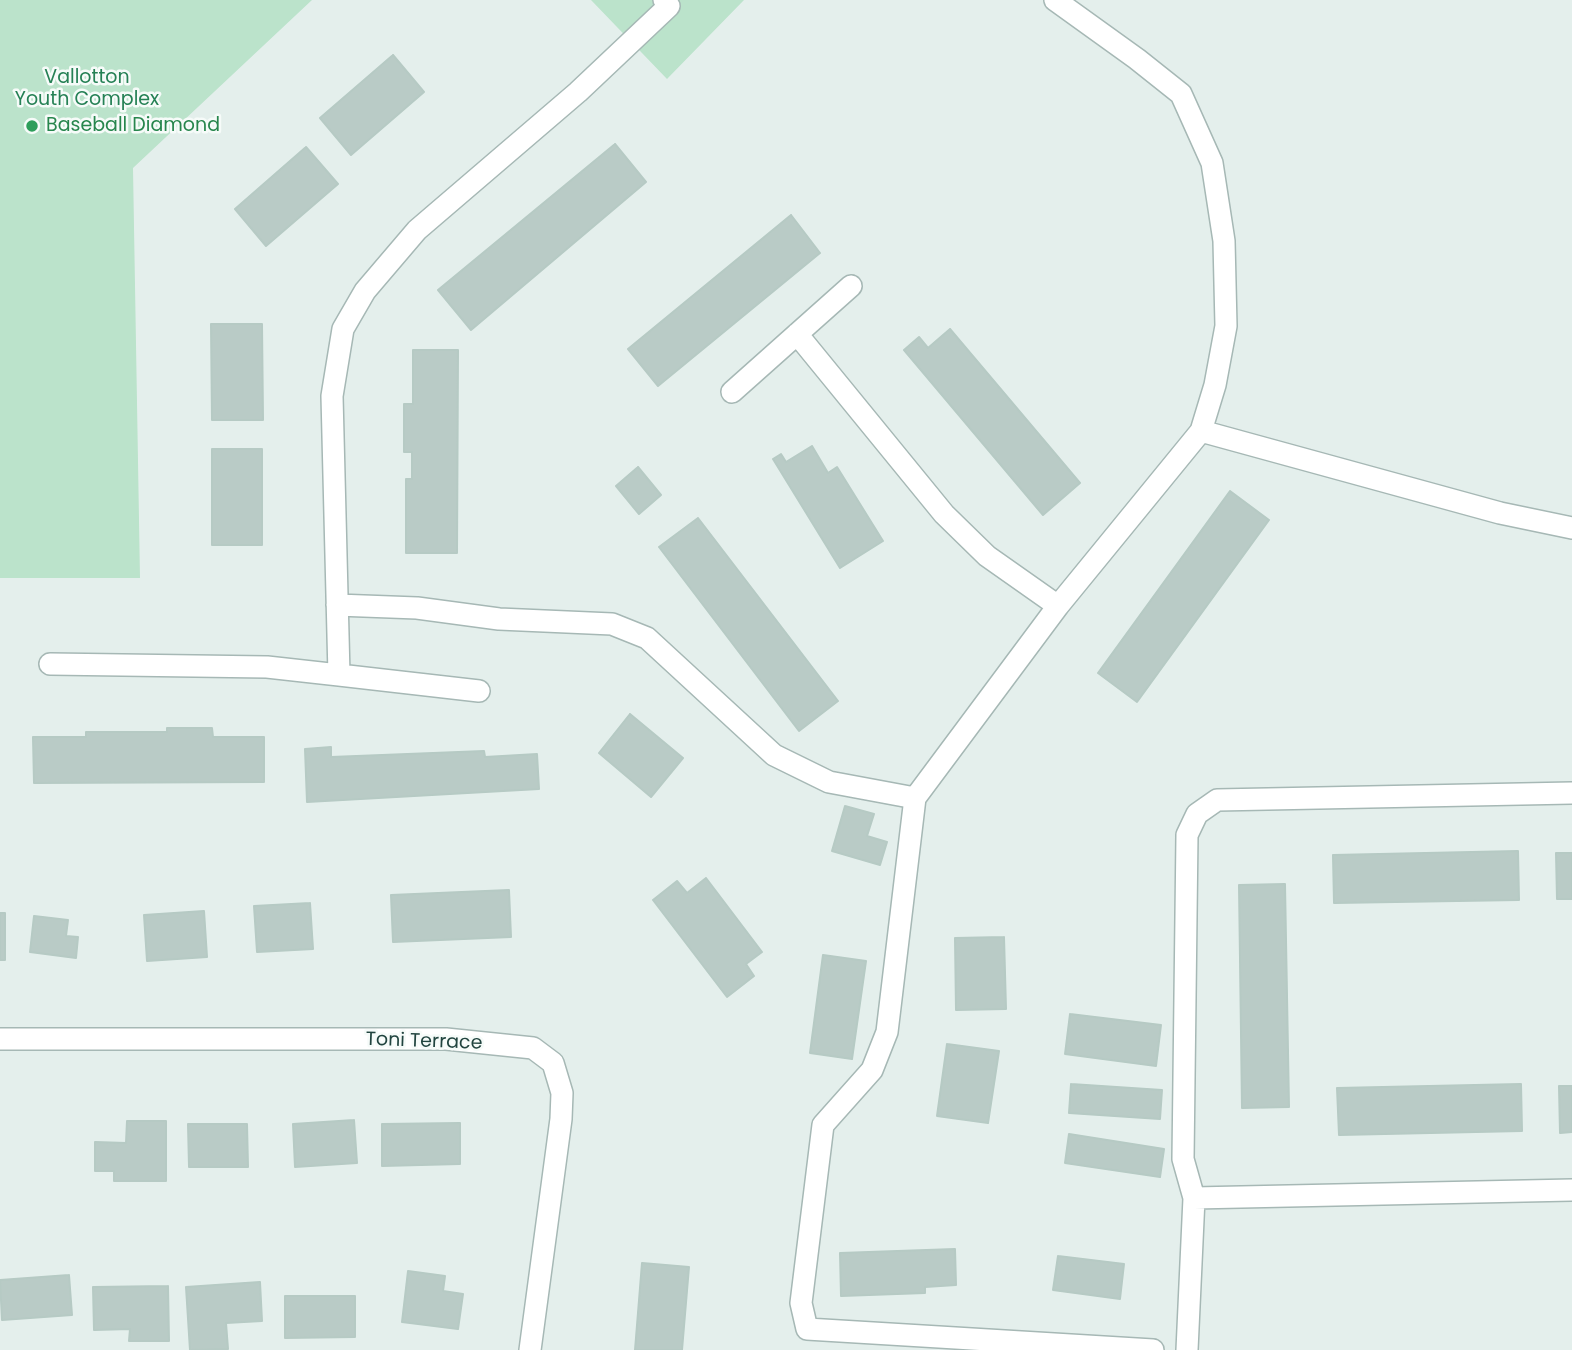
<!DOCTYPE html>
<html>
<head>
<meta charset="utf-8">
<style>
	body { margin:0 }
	canvas { display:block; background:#e4efec }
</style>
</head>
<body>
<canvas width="1572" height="1350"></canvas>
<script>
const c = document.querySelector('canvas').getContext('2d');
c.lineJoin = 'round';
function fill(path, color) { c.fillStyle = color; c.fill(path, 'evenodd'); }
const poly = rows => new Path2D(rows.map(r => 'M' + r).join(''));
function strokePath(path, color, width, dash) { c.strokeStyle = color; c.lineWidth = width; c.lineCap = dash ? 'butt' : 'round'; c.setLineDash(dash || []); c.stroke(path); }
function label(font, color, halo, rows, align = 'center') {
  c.font = font + ' Poppins,sans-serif'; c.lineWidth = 5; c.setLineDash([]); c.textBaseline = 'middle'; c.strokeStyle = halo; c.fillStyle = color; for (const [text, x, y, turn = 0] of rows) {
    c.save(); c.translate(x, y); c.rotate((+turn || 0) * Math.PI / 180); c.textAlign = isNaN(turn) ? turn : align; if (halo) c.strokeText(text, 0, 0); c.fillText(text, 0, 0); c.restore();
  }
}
fill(poly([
	[0,0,312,0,133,168,140,578,0,578],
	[591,0,744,0,667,79]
]), '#bbe3cb');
const building = poly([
	[393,55,424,92,351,155,320,118,393,55],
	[615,144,646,182,471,330,438,290,615,144],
	[306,147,338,184,266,246,235,209,306,147],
	[791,215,820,253,658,386,628,349,791,215],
	[211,324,262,324,263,420,212,420,211,324],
	[950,329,1080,483,1043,515,904,350,919,337,928,348,950,329],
	[413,350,458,350,457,553,406,553,406,479,412,479,412,452,404,452,404,404,413,404,413,350],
	[812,446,828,473,837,467,883,541,840,568,773,459,781,454,786,462,812,446],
	[212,449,262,449,262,545,212,545,212,449],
	[638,467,661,495,639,514,616,486,638,467],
	[1230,491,1269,520,1137,702,1098,673,1230,491],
	[698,518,838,701,799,731,659,547,698,518],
	[630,714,683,758,651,797,599,753,630,714],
	[167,728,212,728,213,737,264,737,264,782,34,783,33,737,86,737,86,732,167,732,167,728],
	[331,747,331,757,484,751,485,757,537,754,539,789,307,802,305,749,331,747],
	[845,806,874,814,867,836,887,842,880,865,832,851,845,806],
	[1518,851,1519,900,1334,903,1333,855,1518,851],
	[1556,853,1572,853,1572,899,1557,899,1556,853],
	[706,878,762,952,746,964,754,976,727,997,653,900,677,881,687,893,706,878],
	[1285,884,1289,1107,1242,1108,1239,885,1285,884],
	[509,890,511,937,393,942,391,895,509,890],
	[310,903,313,949,257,952,254,906,310,903],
	[204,911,207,957,147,961,144,915,204,911],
	[0,913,5,913,5,960,0,960,0,913],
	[34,916,68,920,66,936,78,937,76,958,30,952,34,916],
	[1004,937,1006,1009,956,1010,955,938,1004,937],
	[823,955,866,961,852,1059,810,1053,823,955],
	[1070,1014,1161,1025,1156,1066,1065,1054,1070,1014],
	[947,1044,999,1051,988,1123,937,1116,947,1044],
	[1071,1084,1162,1090,1160,1119,1069,1113,1071,1084],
	[1521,1084,1522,1131,1339,1135,1337,1088,1521,1084],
	[1559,1086,1572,1086,1572,1132,1560,1133,1559,1086],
	[354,1120,357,1163,295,1167,293,1124,354,1120],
	[127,1121,166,1121,166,1181,114,1181,114,1171,95,1171,95,1142,126,1143,127,1121],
	[460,1123,460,1164,382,1166,382,1124,460,1123],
	[188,1124,247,1124,248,1167,189,1167,188,1124],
	[1069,1134,1164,1149,1160,1177,1065,1163,1069,1134],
	[955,1249,956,1285,925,1287,925,1293,841,1296,840,1253,955,1249],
	[1058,1256,1124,1264,1120,1299,1053,1290,1058,1256],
	[642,1263,689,1267,682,1350,635,1350,642,1263],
	[408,1271,445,1276,443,1291,463,1294,458,1329,402,1322,408,1271],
	[69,1275,72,1315,2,1320,0,1280,69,1275],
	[260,1282,262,1321,226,1323,228,1349,190,1350,186,1287,260,1282],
	[168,1286,169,1341,129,1341,130,1329,94,1330,93,1287,168,1286],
	[285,1296,355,1296,355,1337,285,1338,285,1296]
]);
fill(building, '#b9cbc6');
strokePath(building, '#b6cac4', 2);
const minor = poly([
	[1055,0,1137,59,1181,94,1212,163,1224,241,1226,326,1215,385,1201,431,1058,606,915,798,887,1032,872,1070,823,1125,801,1303,807,1329,1153,1350],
	[797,334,944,514,987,556,1058,606],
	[732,392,851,286],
	[1201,431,1500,513,1572,528],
	[337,605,417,608,499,619,612,624,647,638,774,755,829,782,915,798],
	[50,664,267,667,339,675],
	[479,691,339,675,332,396,343,329,365,291,417,230,578,92,669,6,664,0],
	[0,1039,446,1039,533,1048,553,1063,562,1093,561,1119,530,1350],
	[1194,1198,1183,1159,1187,835,1197,814,1217,800,1572,793],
	[1187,1350,1194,1198,1572,1190]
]);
strokePath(minor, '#a6b8b5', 24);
strokePath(minor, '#fff', 21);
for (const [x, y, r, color] of [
	[32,126,7,"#2e9e5b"]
]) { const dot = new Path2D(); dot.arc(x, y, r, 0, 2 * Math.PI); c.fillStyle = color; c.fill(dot); strokePath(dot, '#f6fbf9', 2.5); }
label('19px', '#258155', '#f6fbf9', [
	["Vallotton",87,78],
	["Youth Complex",87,100]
]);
label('19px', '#27864d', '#f6fbf9', [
	["Baseball Diamond",46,126]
], 'left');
label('19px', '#21443f', '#f6fbf9', [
	["Toni Terrace",424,1042,2]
]);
</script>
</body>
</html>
